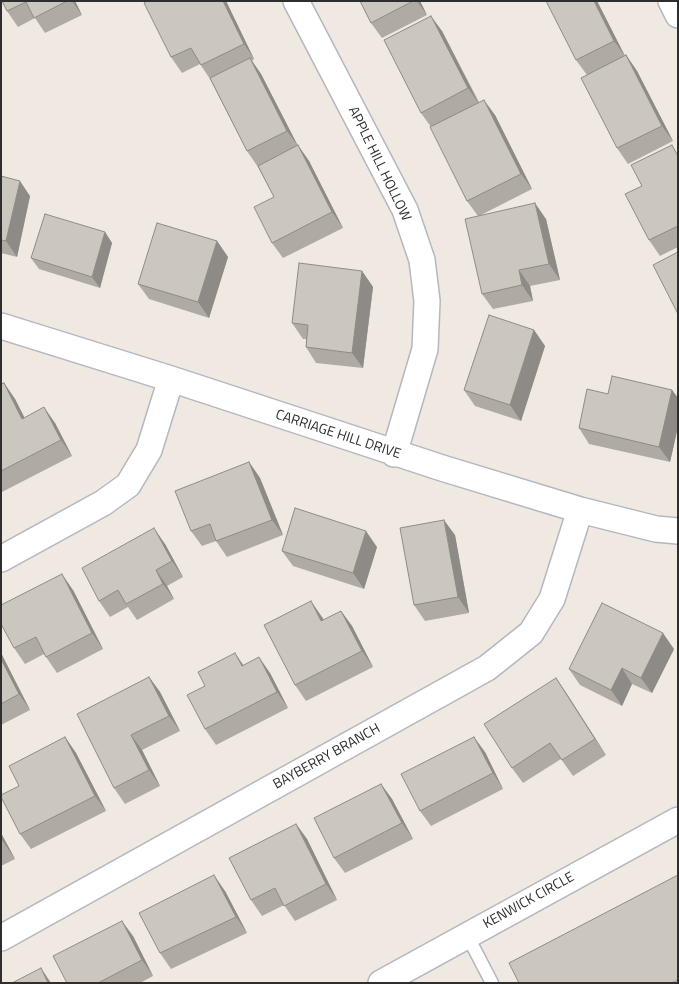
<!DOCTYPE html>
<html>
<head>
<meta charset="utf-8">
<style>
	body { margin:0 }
	#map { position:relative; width:679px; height:984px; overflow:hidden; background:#efe9e1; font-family:"Titillium Web",sans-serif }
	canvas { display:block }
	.frame { position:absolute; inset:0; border:2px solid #2e2e2e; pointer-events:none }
</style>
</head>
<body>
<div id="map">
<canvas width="679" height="984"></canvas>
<div class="frame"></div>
</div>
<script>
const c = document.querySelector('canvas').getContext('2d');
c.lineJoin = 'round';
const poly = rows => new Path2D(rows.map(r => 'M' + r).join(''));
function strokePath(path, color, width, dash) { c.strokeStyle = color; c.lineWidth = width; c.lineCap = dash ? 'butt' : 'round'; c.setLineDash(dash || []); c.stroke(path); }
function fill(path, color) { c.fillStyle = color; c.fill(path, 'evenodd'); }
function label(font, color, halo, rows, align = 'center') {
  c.font = font + ' "Titillium Web",sans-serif'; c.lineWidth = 4.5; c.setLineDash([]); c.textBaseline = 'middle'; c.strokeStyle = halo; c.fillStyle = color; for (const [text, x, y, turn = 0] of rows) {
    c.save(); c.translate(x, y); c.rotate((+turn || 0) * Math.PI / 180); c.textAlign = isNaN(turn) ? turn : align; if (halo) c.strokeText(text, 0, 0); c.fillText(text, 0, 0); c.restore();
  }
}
const lane = poly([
	[467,935,492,983]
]);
const street = poly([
	[296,1,405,210,422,260,427,301,425,349,394,454],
	[671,1,678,15],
	[1,326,171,379,442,468,580,510,656,529,678,531],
	[1,559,103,503,128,485,149,450,171,379],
	[1,938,487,668,531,633,552,599,580,510],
	[381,983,678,820]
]);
strokePath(lane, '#b4b7c1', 15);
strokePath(street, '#b4b7c1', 28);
strokePath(lane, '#fff', 12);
strokePath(street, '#fff', 25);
fill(poly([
	[2,1,75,1,82,15,45,33,35,18,18,27,7,11],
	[147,1,226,1,254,59,252,61,261,74,298,146,309,161,343,228,283,258,272,243,274,197,258,167,247,151,210,79,200,64,182,73,171,57],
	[360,1,420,1,427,15,382,38,371,23],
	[597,1,625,56,626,55,637,71,673,141,628,164,617,148,587,75,576,60],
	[442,31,479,102,495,115,532,189,479,216,546,219,560,280,530,286,533,301,493,309,482,294,478,216,467,201,431,127,421,113],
	[678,153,678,247,660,256,649,240,642,186],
	[1,176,30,196,17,257,1,253],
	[105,232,112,243,100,288,39,269,31,258],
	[217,241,228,257,209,318,149,299,138,284],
	[362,271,373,287,363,368,316,363,306,347,306,339,303,339,292,323],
	[534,330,545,346,521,421,475,406,464,390],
	[4,383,15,399,24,418,55,423,72,456,2,492,1,491,1,384],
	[672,390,678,398,678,427,670,462,589,444,579,428,608,394],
	[249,462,260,478,283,535,227,557,216,541,202,546,191,531],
	[455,535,469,613,425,621,414,605],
	[165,544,183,577,167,586,174,599,137,620,128,607,110,617,99,601],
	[377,547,364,589,293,566,282,551],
	[73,590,103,649,57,673,44,654,25,664,14,648],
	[341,611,352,626,373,667,306,701,295,685,322,617,324,620],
	[674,649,652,693,632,684,622,706,580,685,569,669],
	[1,653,30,710,1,725],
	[243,666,270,673,288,708,216,745,205,729],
	[149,677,160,692,180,731,142,750,160,786,125,804,114,788],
	[556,678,606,755,573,776,561,759,523,783,512,768],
	[65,737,76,753,106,811,31,849,20,834,19,786],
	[485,752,503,789,431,826,420,811],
	[381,784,392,799,413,839,345,873,334,858],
	[296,824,307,839,337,900,295,921,284,905,262,916,251,900],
	[1,833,15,859,1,866],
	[225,891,247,933,171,969,160,953],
	[133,936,153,976,140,983,67,983]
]), '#afaba4');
fill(poly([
	[72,1,75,1,82,15],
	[223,1,226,1,254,59,244,44],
	[417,1,420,1,427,15],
	[594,1,597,1,625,56,614,41],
	[431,16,442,31,479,104,468,88],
	[626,55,637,71,673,141,662,126],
	[250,58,261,74,298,146,287,131],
	[484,100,495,115,532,189,521,174],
	[298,145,309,161,343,228,332,212],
	[20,181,30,196,17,257,6,241],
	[535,203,546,219,560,280,549,264],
	[105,232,112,243,100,288,92,277],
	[217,241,228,257,209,318,198,302],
	[519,270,530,286,533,301,522,285],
	[362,271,373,287,363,368,352,353],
	[534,330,545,346,521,421,510,405],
	[4,383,15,399,33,434,22,419],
	[672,390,678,398,678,427,670,462,659,447],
	[44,407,55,423,72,456,61,440],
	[249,462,260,478,283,535,272,520],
	[444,520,455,535,469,613,458,597],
	[154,528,165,544,183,577,172,561],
	[366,531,377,547,364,589,353,573],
	[156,570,167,586,174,599,163,584],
	[62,574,73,590,103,649,92,633],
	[311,601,322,617,332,637,321,621],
	[341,611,352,626,373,667,362,651],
	[663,633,674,649,652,693,641,678],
	[1,653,30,710,19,694,1,659],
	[235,653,246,669,242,666],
	[259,657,270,673,288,708,277,692],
	[622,668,632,684,622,706,611,690],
	[149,677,160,692,180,731,169,716],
	[556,678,567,694,606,755,595,739],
	[131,735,142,750,160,786,149,770],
	[65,737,76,753,106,811,95,796],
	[474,737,485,752,503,789,493,773],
	[381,784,392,799,413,839,402,823],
	[296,824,307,839,337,900,326,884],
	[1,833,15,859,4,843,1,839],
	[214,875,225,891,247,933,236,917],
	[122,921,133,936,153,976,142,960],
	[41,968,51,983,48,983]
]), '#8e8b86');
const building = poly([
	[2,1,67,1,34,18,26,2,7,11,2,1],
	[147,1,223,1,244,44,201,65,191,48,171,57,144,3,147,1],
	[360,1,413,1,371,23,360,1],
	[546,1,594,1,614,41,576,60,546,1],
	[431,16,468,88,421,113,384,40,431,16],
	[626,55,662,126,617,148,581,78,626,55],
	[250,58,287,131,247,151,210,78,250,58],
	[484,100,521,174,467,201,430,127,484,100],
	[298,145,332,212,272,243,254,207,274,197,258,166,298,145],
	[672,145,678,156,678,226,649,240,625,194,642,186,631,165,672,145],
	[1,176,20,181,6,241,1,240,1,176],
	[535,203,549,264,519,270,522,285,482,294,465,219,535,203],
	[45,214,105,232,92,277,31,258,45,214],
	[157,223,217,241,198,302,138,284,157,223],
	[678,252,678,314,653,265,678,252],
	[299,263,362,271,352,353,306,347,308,325,292,323,299,263],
	[489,315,534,330,510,405,464,390,489,315],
	[612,376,672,390,659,447,579,428,587,389,608,394,612,376],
	[4,383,22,419,44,407,61,440,1,471,1,384,4,383],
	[249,462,272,520,216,541,210,524,191,531,175,491,249,462],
	[295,508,366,531,353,573,282,551,295,508],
	[444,520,458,597,414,605,400,528,444,520],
	[154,528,172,561,156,570,163,584,126,604,118,590,99,601,82,568,154,528],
	[62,574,92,633,46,657,36,637,14,648,1,624,1,605,62,574],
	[311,601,321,621,341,611,362,651,295,685,264,625,311,601],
	[602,603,663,633,641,678,622,668,611,690,569,669,602,603],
	[235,653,242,666,259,657,277,692,205,729,187,695,205,686,198,672,235,653],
	[1,659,19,694,1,704,1,659],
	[149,677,169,716,131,735,149,770,114,788,77,714,149,677],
	[556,678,595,739,562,760,550,743,512,768,484,724,556,678],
	[65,737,95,796,20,834,1,797,1,795,19,786,9,766,65,737],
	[474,737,493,773,420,811,401,774,474,737],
	[381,784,402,823,334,858,314,818,381,784],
	[296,824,326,884,284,906,275,888,251,900,229,858,296,824],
	[214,875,236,917,160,953,139,913,214,875],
	[678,875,678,980,672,983,519,983,509,963,678,875],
	[122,921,142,960,98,983,67,983,53,956,122,921],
	[41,968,48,983,12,983,41,968]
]);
fill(building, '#cbc7bf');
strokePath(building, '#8e8b86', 1);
label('14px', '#2e2e2e', '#fff', [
	["APPLE HILL HOLLOW",379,164,64],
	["CARRIAGE HILL DRIVE",338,435,18],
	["BAYBERRY BRANCH",327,757,-29],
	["KENWICK CIRCLE",529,901,-29]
]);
</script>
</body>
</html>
